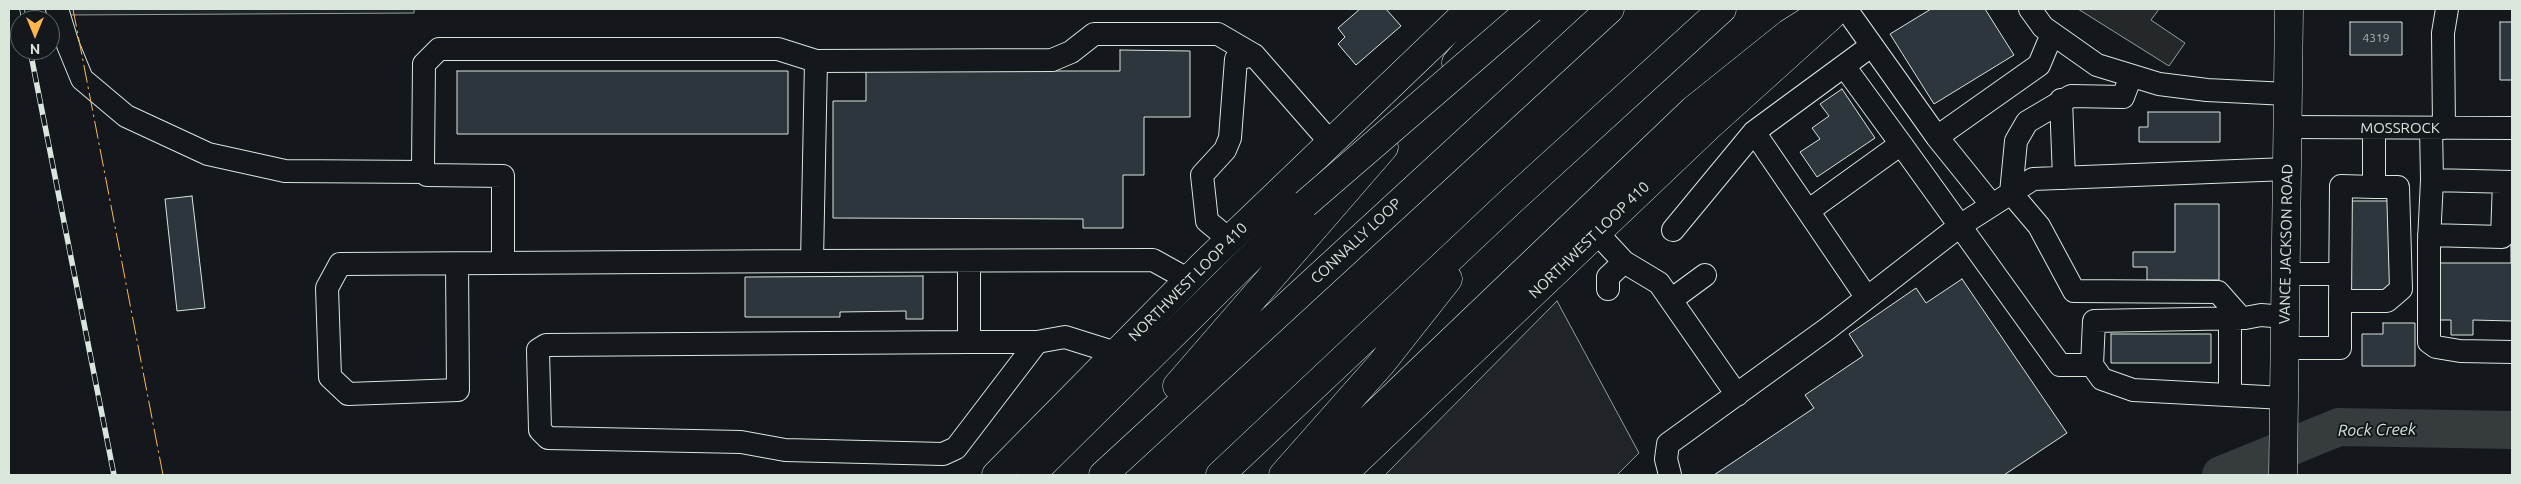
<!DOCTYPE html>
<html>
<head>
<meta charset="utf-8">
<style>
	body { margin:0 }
	#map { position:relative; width:2521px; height:484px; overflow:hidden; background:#14181c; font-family:Ubuntu,sans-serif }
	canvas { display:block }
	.frame { position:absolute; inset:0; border:10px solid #d8e6dc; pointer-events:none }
	.north { position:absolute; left:10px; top:10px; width:50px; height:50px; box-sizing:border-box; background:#14181c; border:1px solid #626a69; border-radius:50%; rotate:180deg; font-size:14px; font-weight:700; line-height:20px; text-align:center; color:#d8e6dc }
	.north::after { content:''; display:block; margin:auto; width:18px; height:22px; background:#ffb74d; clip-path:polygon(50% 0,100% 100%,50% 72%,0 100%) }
</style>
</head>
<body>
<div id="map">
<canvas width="2521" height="484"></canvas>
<div class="frame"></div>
<div class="north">N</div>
</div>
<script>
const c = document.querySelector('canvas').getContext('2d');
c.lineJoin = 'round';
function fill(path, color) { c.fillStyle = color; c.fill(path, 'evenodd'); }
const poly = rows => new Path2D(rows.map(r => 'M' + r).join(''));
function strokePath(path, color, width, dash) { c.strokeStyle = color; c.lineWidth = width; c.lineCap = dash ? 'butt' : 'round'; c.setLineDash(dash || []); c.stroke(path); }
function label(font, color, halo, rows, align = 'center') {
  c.font = font + ' Ubuntu,sans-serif'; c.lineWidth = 4; c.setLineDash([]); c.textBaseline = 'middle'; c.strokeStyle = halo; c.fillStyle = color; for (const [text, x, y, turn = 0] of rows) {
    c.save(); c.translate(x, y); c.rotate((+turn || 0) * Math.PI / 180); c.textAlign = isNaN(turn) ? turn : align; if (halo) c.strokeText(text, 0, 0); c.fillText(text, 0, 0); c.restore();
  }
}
const green = poly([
	[65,9,414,9,414,13,66,15,65,9],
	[1557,301,1639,453,1617,475,1385,475,1557,301]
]);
fill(green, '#202428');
strokePath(green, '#939e99', 1);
const parking = poly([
	[2078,9,2159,9,2151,20,2185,43,2169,66,2078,9]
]);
fill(parking, '#24282b');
strokePath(parking, '#939e99', 1);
strokePath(poly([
	[2221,475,2339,427,2512,430]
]), '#363b3e', 38);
const building = poly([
	[1360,9,1386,9,1401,26,1356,65,1338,44,1345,37,1338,28,1360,9],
	[1931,9,1985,9,2014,55,1934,104,1890,34,1931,9],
	[2350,22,2402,22,2402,55,2350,55,2350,22],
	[2500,22,2512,22,2512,80,2500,80,2500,22],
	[1120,50,1190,51,1190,117,1144,117,1144,175,1123,175,1123,228,1083,228,1083,219,833,218,833,101,866,101,866,71,1120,71,1120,50],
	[457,71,788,71,788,134,457,134,457,71],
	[1842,89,1875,138,1817,177,1800,152,1820,139,1812,128,1829,116,1820,104,1842,89],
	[2148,112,2220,112,2220,142,2139,142,2139,127,2148,127,2148,112],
	[192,196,205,308,177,311,165,199,192,196],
	[2345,201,2390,201,2390,291,2345,291,2345,201],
	[2511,201,2512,321,2473,320,2473,335,2451,335,2451,320,2432,320,2433,263,2511,263,2511,201],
	[2175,204,2219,204,2219,280,2147,280,2147,267,2133,267,2133,252,2175,252,2175,204],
	[923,276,923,319,906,319,906,311,840,312,840,317,745,317,745,277,923,276],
	[1962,279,2067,433,2004,475,1714,475,1814,408,1805,395,1863,356,1849,334,1916,288,1926,303,1962,279],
	[2383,323,2415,323,2415,366,2362,366,2362,334,2383,334,2383,323],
	[2111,334,2211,334,2211,363,2111,363,2111,334]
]);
fill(building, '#2c363c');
strokePath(building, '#d8e6dc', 1);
const minor = poly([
	[57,9,68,45,82,79,126,116,208,154,285,171,426,172],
	[1846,9,1937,137,2039,65,2052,34],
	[2030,9,2043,27,2097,65,2159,84,2207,90,2287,94],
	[1844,66,1901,144],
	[2131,76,2123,97,2071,96,2027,122,2016,141,2011,193,2039,226,2074,291,2218,292,2241,318],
	[2061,100,2064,178],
	[2287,127,2512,128],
	[2374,128,2374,187,2398,187,2401,289,2387,301,2340,301,2341,186,2374,187],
	[2431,128,2432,180,2512,182],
	[2444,128,2443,33,2447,9],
	[1754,132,1808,211],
	[1937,137,1991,204],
	[2432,180,2429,241,2429,342,2436,347,2460,351,2512,352],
	[1673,230,1754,132,1871,46],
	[1597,233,1624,262,1659,283,1737,395],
	[2429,235,2502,237,2504,182],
	[1230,240,1207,221,1202,175,1225,150,1230,138,1236,59,1254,55,1331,143],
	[812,261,816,61,1052,60,1071,52,1094,34,1218,34,1254,55],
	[969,261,969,342,546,345,538,350,540,430,548,438,741,442,785,450,943,454,956,448,1037,342,1065,337,1116,353],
	[503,263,503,176,427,175,423,165,424,64,439,49,778,49,816,61],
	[457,264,458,390,348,394,330,377,327,288,340,264,812,261,1153,260,1189,280],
	[2286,274,2340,274],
	[1608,289,1608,277,1624,262],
	[1867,298,1808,211,1901,144,2060,365,2092,365],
	[1671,300,1705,275],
	[2230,318,2230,394],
	[969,342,1037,342],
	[2285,348,2340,348,2340,301],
	[2284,398,2133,390,2102,379,2092,365,2094,321,2245,318,2261,315,2285,317],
	[1670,475,1666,459,1668,444,1827,329,1961,225,2033,179,2287,169]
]);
const major = poly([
	[996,475,1204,264,1470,9],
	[1342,475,1710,125,1831,16],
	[2283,475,2289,9]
]);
const highway = poly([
	[1456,63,1502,9],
	[1177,386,1384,147],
	[1031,475,1305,204],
	[1103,475,1610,9],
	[1220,475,1510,202,1722,9],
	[1283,475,1381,364,1448,279],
	[1311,475,1693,110,1789,33,1827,9]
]);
strokePath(minor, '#d8e6dc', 24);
strokePath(major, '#d8e6dc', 29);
strokePath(highway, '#d8e6dc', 29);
strokePath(minor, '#14181c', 22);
strokePath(major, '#14181c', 28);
strokePath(highway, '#14181c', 28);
const rail = poly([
	[22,9,24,20],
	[30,50,114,475]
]);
strokePath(rail, '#d8e6dc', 5.5);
strokePath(rail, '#14181c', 4, [11]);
const highwayBridge = poly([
	[1305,204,1531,9]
]);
strokePath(highwayBridge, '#d8e6dc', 29, []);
strokePath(highwayBridge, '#14181c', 28);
strokePath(poly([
	[73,9,163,475]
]), '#ffb74d', 1, [18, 4, 2.5, 4]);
label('12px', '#adbab4', null, [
	["4319",2376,38]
]);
label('15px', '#d8e6dc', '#14181c', [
	["MOSSROCK",2400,128],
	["NORTHWEST LOOP 410",1589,240,-44],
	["CONNALLY LOOP",1356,241,-43],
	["VANCE JACKSON ROAD",2286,244,-89],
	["NORTHWEST LOOP 410",1188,282,-45]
]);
label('italic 16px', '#d8e6dc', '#14181c', [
	["Rock Creek",2377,430,-1]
]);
</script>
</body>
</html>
